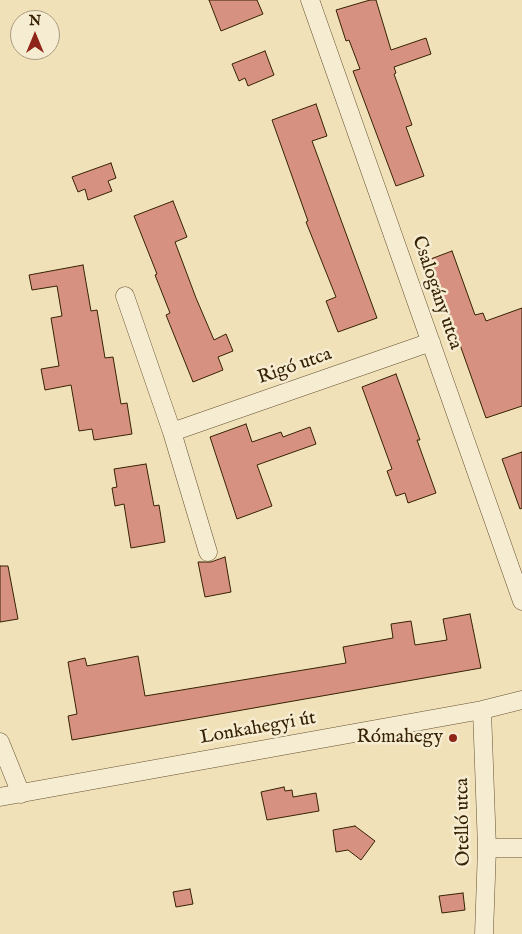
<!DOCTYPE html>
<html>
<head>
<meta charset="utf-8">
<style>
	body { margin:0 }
	#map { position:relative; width:522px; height:934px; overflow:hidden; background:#f1e1b9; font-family:"IM FELL English",serif }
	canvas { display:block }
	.north { position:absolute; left:10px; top:10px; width:50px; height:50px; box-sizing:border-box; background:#f6ecd2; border:1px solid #a99b7f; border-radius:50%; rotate:0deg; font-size:14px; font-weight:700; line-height:20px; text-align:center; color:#362203 }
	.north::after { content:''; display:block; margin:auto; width:18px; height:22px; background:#8f2418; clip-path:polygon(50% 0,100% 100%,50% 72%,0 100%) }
</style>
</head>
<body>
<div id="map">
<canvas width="522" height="934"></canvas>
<div class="north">N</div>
</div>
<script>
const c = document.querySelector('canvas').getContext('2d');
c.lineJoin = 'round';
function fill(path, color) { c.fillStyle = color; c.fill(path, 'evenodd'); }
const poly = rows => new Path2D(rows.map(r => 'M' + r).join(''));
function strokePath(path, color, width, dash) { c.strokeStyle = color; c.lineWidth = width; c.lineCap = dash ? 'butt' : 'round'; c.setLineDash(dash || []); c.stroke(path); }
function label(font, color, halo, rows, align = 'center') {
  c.font = font + ' "IM FELL English",serif'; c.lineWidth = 5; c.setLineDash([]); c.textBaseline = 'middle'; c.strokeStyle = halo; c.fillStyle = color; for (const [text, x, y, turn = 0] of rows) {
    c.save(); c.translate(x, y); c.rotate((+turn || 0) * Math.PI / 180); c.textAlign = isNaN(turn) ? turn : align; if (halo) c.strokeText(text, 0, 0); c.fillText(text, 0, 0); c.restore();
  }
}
const building = poly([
	[209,0,257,0,263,14,221,31,209,0],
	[370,0,376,0,391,50,426,38,431,54,394,67,396,73,394,74,412,125,406,127,424,176,396,186,353,71,360,69,349,40,346,41,336,10,370,0],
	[265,51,274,75,248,86,245,78,239,81,232,64,265,51],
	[316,104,327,136,312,141,377,318,338,332,326,301,336,297,306,222,308,221,272,120,316,104],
	[111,163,116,178,108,181,112,191,88,200,85,189,78,192,72,177,111,163],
	[173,201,187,237,175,242,196,298,214,340,226,334,233,351,218,357,223,370,193,382,166,315,170,313,155,275,157,274,134,216,173,201],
	[452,251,475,315,483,313,486,321,522,308,522,406,486,418,444,300,442,300,428,260,452,251],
	[83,265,91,311,97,310,105,358,113,357,121,404,127,403,132,434,94,440,92,429,79,431,71,385,45,390,41,369,59,366,51,318,62,316,57,286,32,290,29,275,83,265],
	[396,374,420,440,417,440,436,493,408,503,405,493,396,496,387,471,392,469,362,387,396,374],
	[246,424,252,442,281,432,283,437,310,427,316,444,257,465,272,506,237,519,210,437,246,424],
	[522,452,522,508,520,509,502,459,522,452],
	[146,464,154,506,159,505,165,542,131,548,124,504,115,506,112,488,117,487,114,469,146,464],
	[225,557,231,592,205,597,198,562,211,562,225,557],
	[0,566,8,566,18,619,0,622,0,566],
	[470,614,481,668,72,740,68,716,77,714,68,662,85,658,87,666,138,656,145,696,346,663,343,647,393,638,391,624,411,621,415,645,447,640,443,619,470,614],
	[284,787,285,791,292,790,293,797,316,793,319,811,267,820,261,792,284,787],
	[355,826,375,841,361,860,348,850,336,852,333,830,355,826],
	[190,889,193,904,176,907,173,892,190,889],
	[463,893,465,910,442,913,439,896,463,893]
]);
fill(building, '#d69180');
strokePath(building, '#362203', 1);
const street = poly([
	[310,0,522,601],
	[125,296,172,432,208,552],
	[172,432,431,342],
	[482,710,487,848,484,934],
	[0,742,21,794],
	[0,797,482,710,522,700],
	[487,848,522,848]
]);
strokePath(street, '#655230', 19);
strokePath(street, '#f6ecd2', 18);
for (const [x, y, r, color] of [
	[453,738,5,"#8f2418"]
]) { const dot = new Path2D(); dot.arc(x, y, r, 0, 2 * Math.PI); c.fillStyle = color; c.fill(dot); strokePath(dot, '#f6ecd2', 2); }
label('19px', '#362203', '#f6ecd2', [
	["Csalogány utca",436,293,71],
	["Rigó utca",295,367,-19],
	["Lonkahegyi út",258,729,-10],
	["Otelló utca",464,822,-91]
]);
label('19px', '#362203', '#f6ecd2', [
	["Rómahegy",443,738]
], 'right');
</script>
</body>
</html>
